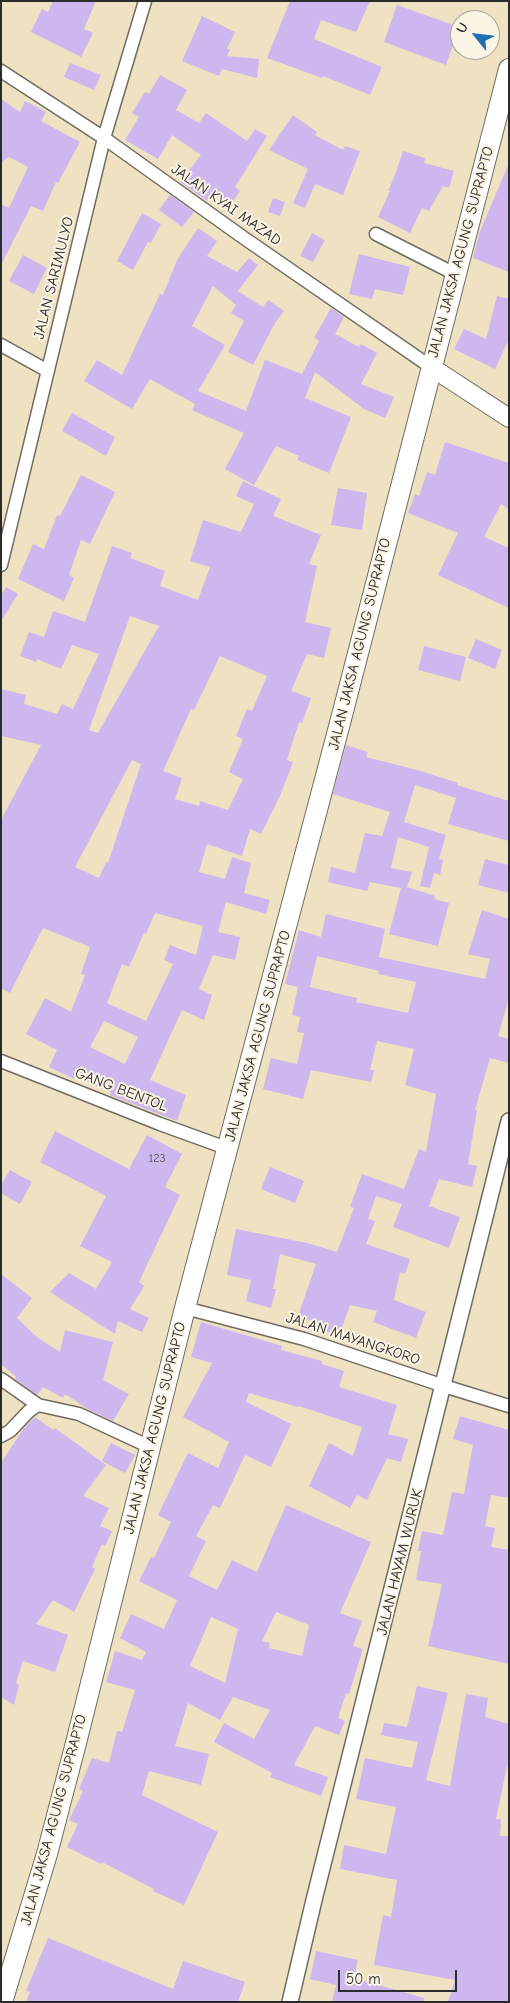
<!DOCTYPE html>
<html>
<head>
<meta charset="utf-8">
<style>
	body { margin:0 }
	#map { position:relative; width:510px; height:2003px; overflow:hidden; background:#eee2c2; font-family:"Comic Neue",sans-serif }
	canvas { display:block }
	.frame { position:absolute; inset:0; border:2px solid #2b2b2b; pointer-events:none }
	.north { position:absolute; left:450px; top:10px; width:50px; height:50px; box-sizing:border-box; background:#fcf5e5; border:1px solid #a8a49b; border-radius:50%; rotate:299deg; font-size:14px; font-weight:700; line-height:20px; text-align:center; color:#2b2b2b }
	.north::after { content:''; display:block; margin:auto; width:18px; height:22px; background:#1f6fb2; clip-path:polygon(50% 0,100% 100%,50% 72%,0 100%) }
	.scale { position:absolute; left:338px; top:1970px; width:119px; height:22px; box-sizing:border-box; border:2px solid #2b2b2b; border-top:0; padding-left:6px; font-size:15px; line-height:18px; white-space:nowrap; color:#2b2b2b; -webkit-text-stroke:4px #fcf5e5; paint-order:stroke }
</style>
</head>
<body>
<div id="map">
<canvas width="510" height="2003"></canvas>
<div class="frame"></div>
<div class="north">U</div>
<div class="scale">50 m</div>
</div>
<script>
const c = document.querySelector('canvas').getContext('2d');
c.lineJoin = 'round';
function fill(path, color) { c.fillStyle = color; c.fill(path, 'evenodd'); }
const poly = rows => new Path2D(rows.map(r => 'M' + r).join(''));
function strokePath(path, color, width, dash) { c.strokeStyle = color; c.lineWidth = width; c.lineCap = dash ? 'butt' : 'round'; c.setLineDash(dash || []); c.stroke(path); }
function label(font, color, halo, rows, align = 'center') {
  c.font = font + ' "Comic Neue",sans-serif'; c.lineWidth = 4; c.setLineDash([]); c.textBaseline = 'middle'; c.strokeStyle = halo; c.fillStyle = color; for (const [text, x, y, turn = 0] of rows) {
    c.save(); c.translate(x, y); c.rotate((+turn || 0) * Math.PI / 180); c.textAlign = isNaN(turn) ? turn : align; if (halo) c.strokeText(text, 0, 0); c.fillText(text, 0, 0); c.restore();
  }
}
fill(poly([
	[53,1,96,1,84,29,93,33,81,57,31,32,42,9,48,12],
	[290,1,370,1,356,32,321,20,314,39,382,67,370,95,323,76,322,78,267,58],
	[397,5,459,27,446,65,384,42],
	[202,16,235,32,227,49,230,50,227,56,259,59,257,78,222,69,219,76,182,61],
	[70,63,101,75,94,90,64,77],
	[160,75,187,90,176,110,199,123,206,113,247,141,255,129,267,136,235,187,240,191,230,205,213,194,207,201,180,182,201,155,172,135,158,159,125,140,139,117,132,113,145,92,149,94],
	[1,99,20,112,25,101,46,112,41,121,80,142,58,183,56,182,43,211,31,206,1,265,1,204,9,208,28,167,9,157,1,162],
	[293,115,317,132,315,135,343,150,345,146,360,151,343,195,315,184,305,208,293,203,308,169,269,150],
	[403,151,425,158,424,163,454,171,449,188,443,186,429,211,422,208,410,233,378,217,390,191,388,191,395,175],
	[509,163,509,272,473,258,479,234],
	[170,195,194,212,182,227,159,210],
	[273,198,285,202,280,216,268,212],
	[142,213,161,224,151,243,148,242,133,270,117,261],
	[198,228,217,241,207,256,237,272,249,258,258,265,238,291,263,307,268,300,284,311,275,323,253,365,228,352,244,321,231,313,236,305,213,286,192,326,225,345,198,391,246,411,265,360,302,374,319,341,314,338,331,308,344,317,335,334,359,347,361,344,377,353,361,384,394,397,385,418,364,409,315,372,305,398,351,417,329,473,297,460,299,456,276,446,254,485,225,469,244,433,192,410,195,404,150,379,132,409,84,381,97,360,122,375,160,294,163,295,177,260],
	[312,233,325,240,313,262,300,256],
	[359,254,410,267,403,295,375,289,372,299,349,294],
	[23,255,47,268,34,294,9,281],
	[497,296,509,299,509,339,495,369,454,349,464,329,486,339],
	[72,413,115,437,106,456,62,431],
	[445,442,509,463,509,509,501,504,484,537,509,548,509,608,438,575,458,533,408,513,415,494,419,496,427,472,435,475],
	[81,475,115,492,90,544,81,540,69,575,74,578,64,601,18,579,33,544,44,549,57,515,60,516],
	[243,481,281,499,273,516,321,535,309,564,317,566,305,622,331,628,324,658,307,654,291,691,311,698,302,723,299,722,287,760,293,762,280,796,261,834,250,829,242,856,207,844,199,872,225,879,232,857,251,863,244,893,270,900,266,914,226,902,218,932,240,937,235,960,213,955,199,989,212,995,204,1020,182,1010,150,1080,186,1095,177,1121,110,1095,111,1093,75,1076,74,1079,49,1067,57,1050,26,1034,45,998,71,1012,85,975,81,974,90,947,43,928,10,993,1,988,1,820,41,745,1,736,1,689,26,695,24,704,57,714,62,704,73,709,99,654,72,645,61,669,37,659,36,662,20,656,29,632,44,637,53,611,85,622,112,546,132,553,130,558,165,571,160,586,198,600,210,567,190,561,203,520,241,532,254,504,236,496],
	[130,616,159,626,98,733,89,730],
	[220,656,267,676,252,711,247,709,236,736,243,739,229,772,243,779,228,810,200,801,199,806,175,799,182,778,163,771,191,709,194,710],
	[132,760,141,764,108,863,106,862,99,878,75,867],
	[155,913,203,926,196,955,170,945,164,960,173,964,146,1021,107,1003,122,964,129,967,144,933,146,934],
	[104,1021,138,1037,125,1064,90,1047],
	[338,488,367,493,362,530,331,525],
	[6,587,18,594,1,621,1,595],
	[476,639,502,650,495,669,468,658],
	[424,646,466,657,460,681,418,670],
	[346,745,368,752,366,757,421,771,458,783,457,785,509,801,509,841,448,824,456,798,415,785,404,822,446,835,439,859,443,860,440,875,434,873,430,888,420,886,429,847,398,837,391,868,412,872,407,887,435,896,434,899,449,903,438,946,389,934,401,888,370,882,367,891,328,882,331,867,355,873,365,833,382,836,390,812,333,794],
	[485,859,509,865,509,893,478,885],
	[482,910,509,919,509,998,498,1036,509,1039,509,1063,490,1058,475,1110,477,1110,468,1164,477,1166,472,1187,439,1179,429,1206,460,1217,449,1248,393,1227,402,1204,376,1196,368,1219,375,1221,366,1244,410,1259,405,1274,400,1272,394,1300,426,1312,416,1338,373,1322,377,1311,350,1305,339,1336,316,1328,318,1323,298,1316,316,1264,280,1254,273,1289,276,1289,271,1308,246,1301,251,1280,227,1275,236,1229,307,1243,337,1252,354,1208,350,1207,362,1174,404,1189,419,1149,426,1152,436,1094,405,1085,414,1049,377,1041,370,1070,374,1070,371,1082,311,1070,303,1099,263,1089,271,1058,297,1064,304,1033,297,1032,300,1017,292,1015,298,987,285,984,299,930,321,937,326,914,385,929,379,957,485,979,490,959,468,954],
	[317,956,379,971,378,974,416,982,408,1013,356,1002,357,998,310,987],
	[55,1131,129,1169,147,1135,182,1154,165,1187,180,1195,139,1282,144,1286,130,1309,149,1318,142,1332,118,1321,115,1334,50,1292,69,1273,96,1289,112,1262,80,1246,106,1196,40,1162],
	[270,1167,304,1181,295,1203,261,1189],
	[10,1170,32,1182,20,1204,1,1193,1,1185],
	[1,1274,32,1298,17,1318,38,1338,60,1352,65,1330,113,1342,103,1380,129,1394,113,1421,91,1411,65,1394,63,1398,43,1387,37,1395,15,1379,16,1377,1,1364],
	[201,1322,282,1346,281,1350,322,1361,322,1364,344,1371,339,1387,397,1405,388,1434,408,1439,401,1462,387,1458,367,1500,357,1495,350,1508,309,1486,329,1443,353,1456,362,1427,299,1406,298,1407,249,1393,246,1402,291,1424,271,1467,245,1455,220,1508,213,1505,196,1536,206,1541,189,1576,217,1590,232,1560,257,1572,286,1505,371,1542,340,1613,362,1621,353,1646,363,1649,349,1694,346,1693,338,1718,345,1721,339,1735,315,1726,294,1765,328,1777,321,1796,270,1777,272,1773,214,1742,224,1723,254,1739,270,1710,233,1697,220,1720,188,1703,175,1746,209,1754,201,1785,149,1771,142,1795,218,1832,184,1905,153,1891,154,1889,102,1862,101,1864,67,1847,78,1824,69,1820,83,1791,79,1789,92,1758,109,1763,117,1731,122,1732,135,1690,106,1682,115,1651,142,1660,146,1652,120,1638,131,1614,164,1629,177,1600,139,1581,151,1557,154,1558,171,1522,158,1515,188,1453,218,1468,229,1442,183,1417,212,1363,191,1357],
	[276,1612,309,1625,302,1656,269,1648,270,1643,262,1641],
	[211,1617,238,1629,225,1683,190,1666],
	[460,1416,509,1430,509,1498,491,1495,485,1526,495,1528,491,1547,509,1550,509,1664,428,1646,442,1584,416,1580,421,1551,418,1551,422,1531,443,1535,452,1492,464,1494,473,1445,453,1439],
	[35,1417,53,1430,55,1428,106,1465,83,1496,109,1508,100,1526,112,1531,105,1546,102,1544,92,1567,95,1569,74,1612,53,1600,36,1624,68,1635,55,1672,23,1661,16,1683,19,1685,14,1705,1,1697,1,1463,24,1428],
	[111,1443,135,1455,125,1473,102,1461],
	[417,1686,448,1693,426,1780,450,1786,466,1694,488,1698,485,1717,509,1724,509,1766,507,1766,496,1819,501,1819,500,1836,509,1836,509,2002,448,2002,455,1980,374,1965,383,1915,391,1917,397,1880,340,1869,344,1845,386,1854,396,1807,356,1799,365,1758,412,1768,418,1742,381,1735,384,1723,407,1727],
	[48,1938,173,1989,183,1961,245,1982,238,2002,26,2002,30,1992,26,1991],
	[316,1951,358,1960,354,1978,424,1998,424,2002,332,2002,336,1985,310,1979]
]), '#cdb7ee');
const minor = poly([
	[1,71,104,138,244,238,431,367],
	[376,234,455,274],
	[1,345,48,371],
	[1,565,104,138,145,1],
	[1,1061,160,1124,229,1149],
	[185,1308,304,1339,444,1386,509,1406],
	[1,1379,38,1405,79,1414,150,1447],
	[1,1436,10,1431,29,1411,38,1405]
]);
const tertiary = poly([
	[290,2002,314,1900,509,1121]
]);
const secondary = poly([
	[431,367,509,418]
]);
const primary = poly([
	[2,2002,47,1854,77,1739,185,1308,340,723,509,69]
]);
strokePath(minor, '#6f6b60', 15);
strokePath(tertiary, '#6f6b60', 18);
strokePath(secondary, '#6f6b60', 20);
strokePath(primary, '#6f6b60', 22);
strokePath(minor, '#fff', 12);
strokePath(tertiary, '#fff', 15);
strokePath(secondary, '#fff', 18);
strokePath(primary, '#fff', 20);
label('12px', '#544e5c', null, [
	["123",157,1159]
]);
label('15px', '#2b2b2b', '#fcf5e5', [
	["JALAN KYAI MAZAD",226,205,35],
	["JALAN JAKSA AGUNG SUPRAPTO",461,252,-75],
	["JALAN SARIMULYO",54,278,-76],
	["JALAN JAKSA AGUNG SUPRAPTO",360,644,-76],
	["JALAN JAKSA AGUNG SUPRAPTO",258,1036,-75],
	["GANG BENTOL",121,1090,21],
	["JALAN MAYANGKORO",353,1339,18],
	["JALAN JAKSA AGUNG SUPRAPTO",155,1428,-76],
	["JALAN HAYAM WURUK",400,1562,-76],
	["JALAN JAKSA AGUNG SUPRAPTO",54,1820,-75]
]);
</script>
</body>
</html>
